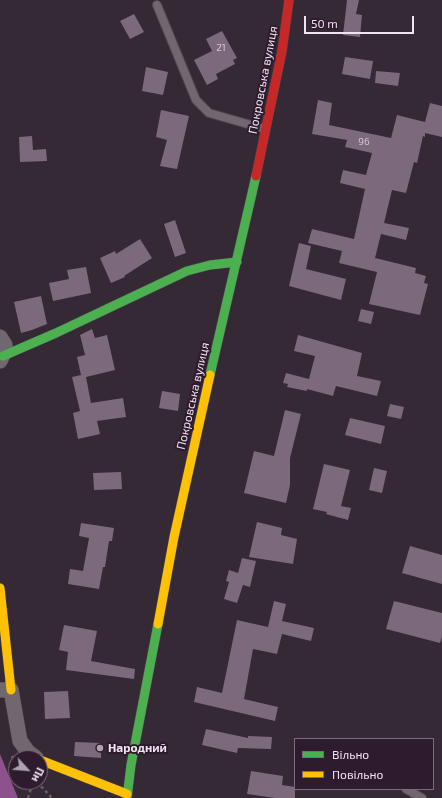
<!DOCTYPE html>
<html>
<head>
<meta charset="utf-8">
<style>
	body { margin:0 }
	#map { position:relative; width:442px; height:798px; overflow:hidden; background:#342934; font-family:"Exo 2",sans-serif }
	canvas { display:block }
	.legend { position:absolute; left:294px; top:738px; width:140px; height:52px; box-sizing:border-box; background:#2e1b2e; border:1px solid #7c6b7c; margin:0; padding:5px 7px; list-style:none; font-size:12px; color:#f1e4f1 }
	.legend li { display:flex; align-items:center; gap:8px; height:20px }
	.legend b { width:20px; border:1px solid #7c6b7c }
	.north { position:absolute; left:8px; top:750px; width:40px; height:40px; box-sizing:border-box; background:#2e1b2e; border:1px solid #7c6b7c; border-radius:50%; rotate:116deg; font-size:11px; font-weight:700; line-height:16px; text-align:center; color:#f1e4f1 }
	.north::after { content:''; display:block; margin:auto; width:14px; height:18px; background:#afa3af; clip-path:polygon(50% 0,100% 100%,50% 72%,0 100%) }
	.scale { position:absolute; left:304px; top:16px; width:110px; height:18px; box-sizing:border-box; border:2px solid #f1e4f1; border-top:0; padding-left:5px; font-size:12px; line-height:14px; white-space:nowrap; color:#f1e4f1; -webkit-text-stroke:3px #2e1b2e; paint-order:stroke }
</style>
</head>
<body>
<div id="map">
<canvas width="442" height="798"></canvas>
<ul class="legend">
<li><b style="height:5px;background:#4caf50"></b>Вільно</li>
<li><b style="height:5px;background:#ffc107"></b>Повільно</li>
</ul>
<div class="north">Пн</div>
<div class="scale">50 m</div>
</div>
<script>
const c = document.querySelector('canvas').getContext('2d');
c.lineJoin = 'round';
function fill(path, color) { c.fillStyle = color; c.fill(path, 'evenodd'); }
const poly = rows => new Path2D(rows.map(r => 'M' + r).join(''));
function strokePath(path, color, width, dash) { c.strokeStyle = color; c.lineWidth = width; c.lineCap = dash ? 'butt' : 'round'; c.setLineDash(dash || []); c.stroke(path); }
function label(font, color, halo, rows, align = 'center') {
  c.font = font + ' "Exo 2",sans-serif'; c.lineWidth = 4; c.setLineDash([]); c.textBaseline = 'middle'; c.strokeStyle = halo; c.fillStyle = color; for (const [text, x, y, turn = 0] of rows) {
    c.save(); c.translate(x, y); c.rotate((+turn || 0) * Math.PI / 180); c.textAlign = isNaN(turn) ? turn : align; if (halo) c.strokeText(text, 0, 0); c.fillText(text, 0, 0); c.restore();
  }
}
fill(poly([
	[0,754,18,798,0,798]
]), '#8d528e');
fill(poly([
	[347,0,359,0,356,14,362,15,360,37,343,35],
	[134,14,144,32,130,39,120,21],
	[222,31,237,58,233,60,235,64,216,74,218,79,207,85,194,60,212,51,206,39],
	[345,57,373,61,370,79,342,74],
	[146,67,168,72,163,95,142,91],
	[376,71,400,73,398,86,375,83],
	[318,100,332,103,329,125,391,138,397,115,425,122,430,103,442,106,442,137,425,133,425,137,423,136,417,163,414,162,406,193,392,190,384,223,409,228,406,240,381,234,375,258,416,268,415,273,426,276,424,283,428,284,420,315,369,304,377,272,339,263,342,251,308,243,312,229,354,239,365,189,340,183,343,170,366,175,372,153,345,147,347,140,312,134],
	[161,110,189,116,177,169,160,166,167,140,156,137],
	[32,136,33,150,46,149,47,161,20,162,19,137],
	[175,220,186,253,175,257,164,224],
	[140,239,152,258,124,276,125,277,111,283,100,258,115,251,116,254],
	[299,243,311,246,306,269,346,279,341,300,289,286],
	[86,267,91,293,53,301,49,283,69,279,67,270],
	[41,296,47,324,32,330,21,333,14,302],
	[361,309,374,312,371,324,358,321],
	[92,329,95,338,107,335,115,370,86,377,91,403,123,398,126,417,97,421,100,434,78,439,73,413,80,411,72,377,81,375,77,357,85,355,80,335],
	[298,335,362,353,357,376,381,381,377,396,336,386,333,396,307,389,307,391,287,387,288,384,283,383,286,373,309,379,315,356,294,351],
	[162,391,180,394,178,411,159,408],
	[390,404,404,407,401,419,387,416],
	[285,410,301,414,290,458,290,485,286,503,244,493,254,451,274,456],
	[350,418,385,426,381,444,345,435],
	[324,464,350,470,341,506,351,508,348,520,326,514,327,512,313,509],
	[374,468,387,471,382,493,369,490],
	[121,472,122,489,94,490,93,473],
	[257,522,282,528,281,535,297,539,293,564,249,557],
	[81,523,114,528,112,541,109,541,105,567,103,567,99,589,68,584,70,569,83,571,89,538,79,536],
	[410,546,442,555,442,584,402,573],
	[242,558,256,561,250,587,243,585,237,603,224,599,229,582,226,581,229,570,238,573],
	[274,601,286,604,282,621,314,628,311,641,282,634,277,654,253,649,244,699,278,707,275,721,194,702,197,687,222,693,237,620,268,627],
	[394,601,442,613,442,637,440,643,386,629],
	[64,625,97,631,91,661,135,669,134,679,66,670,68,652,59,650],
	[68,691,70,718,45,719,44,692],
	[206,729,248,738,248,736,272,737,271,749,238,748,237,753,202,745],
	[75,742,101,743,101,758,74,756],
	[251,771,283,776,282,785,295,787,295,798,275,798,247,794]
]), '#7c697c');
const lane = poly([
	[157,5,196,100,209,113,265,129],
	[406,789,422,798]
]);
const street = poly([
	[0,337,5,345,5,351,0,361],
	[0,690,11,690,20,741,28,752,36,758]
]);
const fast = poly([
	[3,356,56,333,187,271,210,265,237,262],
	[210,375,256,176],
	[127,798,131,765,158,624]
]);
const slow = poly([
	[0,588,11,690],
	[158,624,174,537,210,375],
	[40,760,127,794]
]);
const jam = poly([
	[256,176,282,51,289,0]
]);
strokePath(lane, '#4e454f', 10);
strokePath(street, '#4e454f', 16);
strokePath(fast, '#4e454f', 10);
strokePath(slow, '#4e454f', 10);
strokePath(jam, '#4e454f', 10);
strokePath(poly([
	[12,756,14,762,16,763],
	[37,782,52,798],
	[28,798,33,782]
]), '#675f67', 2.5, [3, 3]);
strokePath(lane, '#706770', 8);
strokePath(street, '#706770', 15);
strokePath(fast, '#4caf50', 9);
strokePath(slow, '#ffc107', 9);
strokePath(jam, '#c62828', 9);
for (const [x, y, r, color] of [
	[100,748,4,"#afa3af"]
]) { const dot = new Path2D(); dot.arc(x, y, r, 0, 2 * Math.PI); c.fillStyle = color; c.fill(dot); strokePath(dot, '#2e1b2e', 1.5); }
label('10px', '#d4c5d4', null, [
	["21",221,48],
	["96",364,142]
]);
label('12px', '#f1e4f1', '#2e1b2e', [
	["Покровська вулиця",263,80,-79],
	["Покровська вулиця",193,396,-77]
]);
label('bold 12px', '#f1e4f1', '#2e1b2e', [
	["Народний",108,748]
], 'left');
</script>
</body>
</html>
